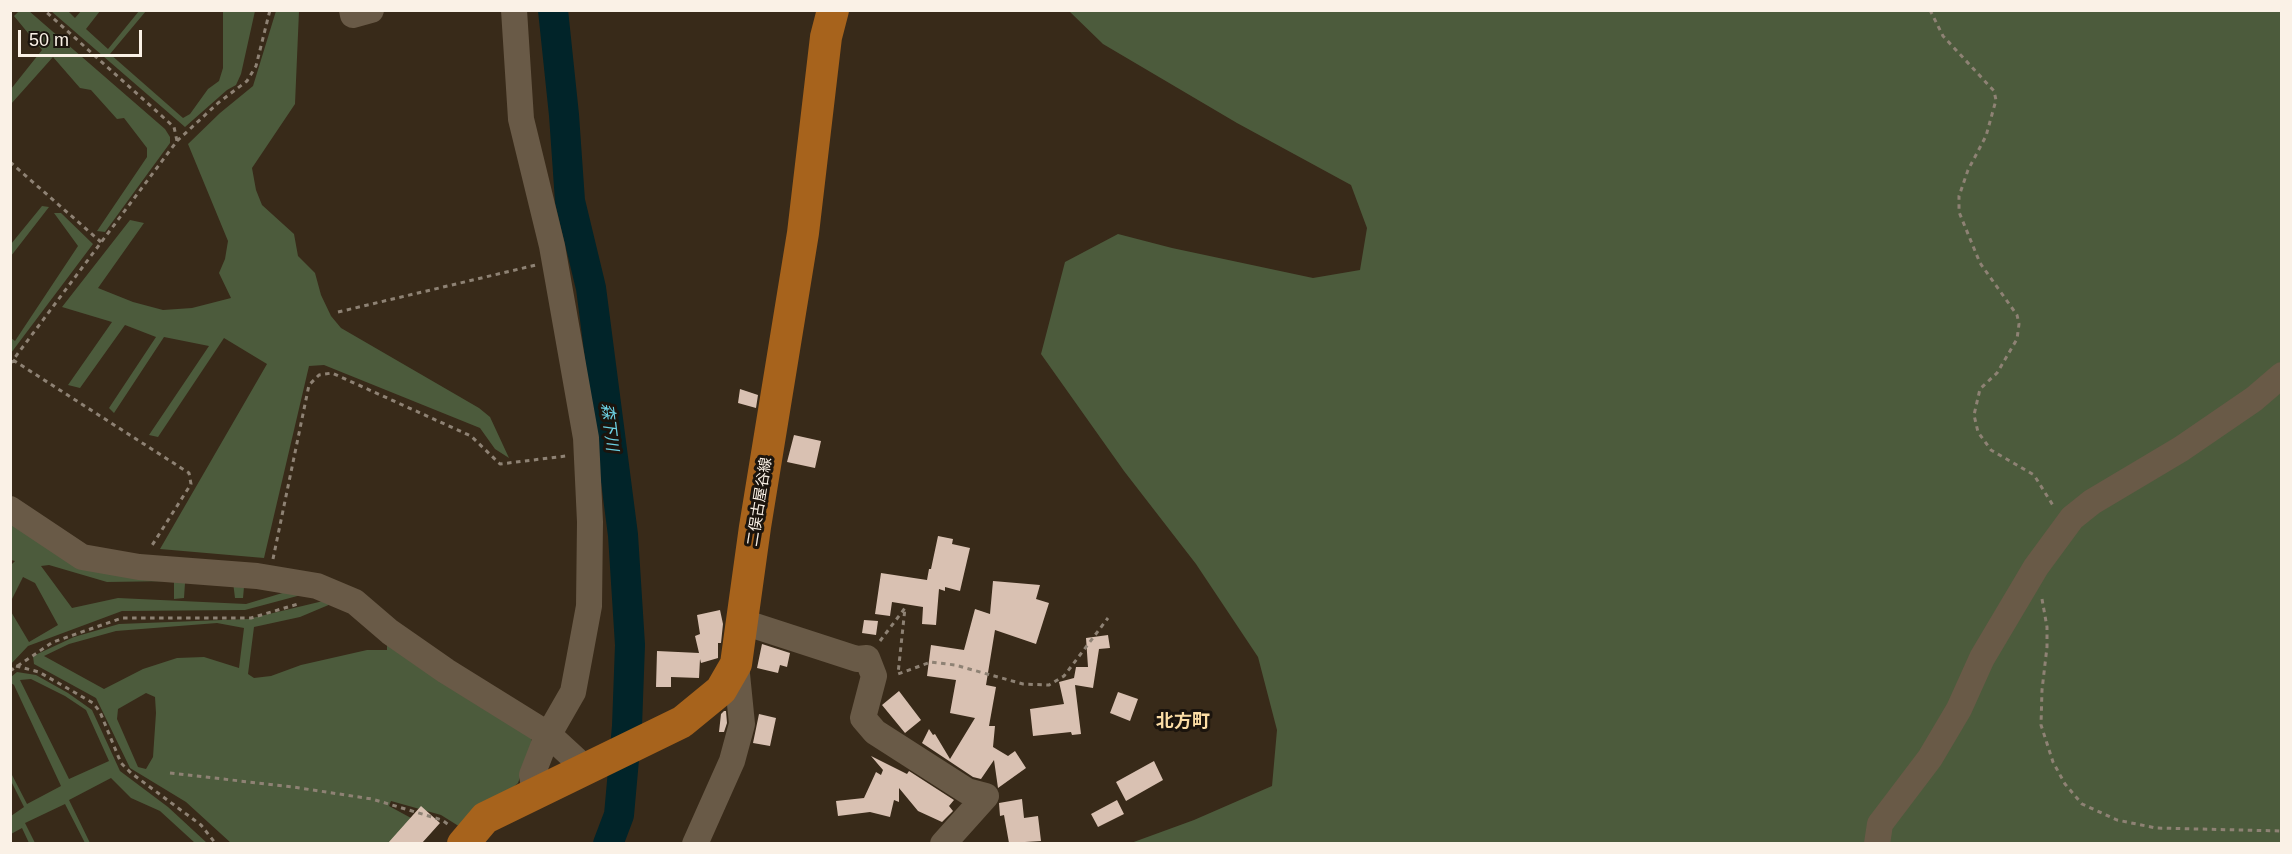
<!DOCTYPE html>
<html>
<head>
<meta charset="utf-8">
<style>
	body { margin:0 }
	#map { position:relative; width:2292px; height:854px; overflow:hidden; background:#382a19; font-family:Helvetica,sans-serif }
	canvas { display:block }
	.frame { position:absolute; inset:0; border:12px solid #faf1e6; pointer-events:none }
	.scale { position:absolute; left:18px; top:30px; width:124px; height:27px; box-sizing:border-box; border:3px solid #faf1e6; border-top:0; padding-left:8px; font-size:18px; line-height:21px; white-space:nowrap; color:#faf1e6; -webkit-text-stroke:4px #1b140d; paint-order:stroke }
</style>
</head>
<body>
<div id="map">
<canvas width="2292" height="854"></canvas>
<div class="frame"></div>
<div class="scale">50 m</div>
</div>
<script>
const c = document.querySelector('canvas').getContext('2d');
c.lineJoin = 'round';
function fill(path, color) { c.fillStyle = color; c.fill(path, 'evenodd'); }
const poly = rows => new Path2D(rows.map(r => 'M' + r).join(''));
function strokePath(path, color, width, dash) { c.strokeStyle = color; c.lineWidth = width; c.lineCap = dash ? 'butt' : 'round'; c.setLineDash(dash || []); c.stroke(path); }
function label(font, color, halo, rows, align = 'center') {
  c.font = font + ' Helvetica,"Noto Sans JP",sans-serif'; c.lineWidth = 6; c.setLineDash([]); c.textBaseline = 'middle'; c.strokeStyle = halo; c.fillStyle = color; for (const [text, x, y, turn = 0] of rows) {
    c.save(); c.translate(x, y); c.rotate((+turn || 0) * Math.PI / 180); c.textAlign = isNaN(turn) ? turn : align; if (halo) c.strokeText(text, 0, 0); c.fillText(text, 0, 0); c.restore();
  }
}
fill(poly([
	[19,11,29,11,165,129,170,137,170,143,105,232,97,231,147,157,147,148,124,118,117,119,91,90,80,88,53,57,11,104,11,89,42,50,14,16],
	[51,11,68,11,75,18,81,11,100,11,86,29,108,49,139,11,146,11,110,54,183,118,190,114,208,89,219,81,223,68,223,11,255,11,241,74,236,85,227,90,185,127],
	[276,11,299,11,295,104,252,168,256,190,262,205,294,234,298,256,315,273,321,295,331,316,341,328,479,408,490,417,509,458,495,449,480,428,324,365,309,366,264,558,160,549,267,364,224,338,158,437,149,435,209,346,164,337,114,413,109,408,156,337,125,325,80,388,68,385,112,322,62,307,130,220,144,223,98,288,133,302,163,310,192,308,231,298,219,273,225,259,228,241,188,144,220,113,253,86],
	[1069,11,2281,11,2281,843,1131,843,1194,820,1272,786,1277,730,1258,657,1196,564,1124,471,1041,354,1065,262,1118,234,1172,248,1313,278,1360,270,1367,228,1351,185,1237,123,1103,44],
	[42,206,49,207,11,256,11,244],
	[54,213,61,213,93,244,11,353,11,338,15,341,78,246],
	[11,524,40,543,316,591,245,610,122,611,28,646,11,664,10,610,29,642,58,625,35,583,23,577,11,601,11,565,15,561,11,560],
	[49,565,107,582,174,581,174,599,184,598,185,583,233,582,235,598,243,598,244,587,289,591,246,604,118,598,72,608,41,566],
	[340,597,396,648,431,674,531,736,532,743,518,783,465,830,441,815,391,801,389,806,411,818,393,843,231,843,186,802,130,768,96,698,34,664,33,656,74,637,119,624,248,619],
	[338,601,387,643,387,650,367,650,301,665,271,676,254,678,248,674,254,627,300,617],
	[217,623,244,628,239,668,204,657,177,658,143,669,104,689,44,656,69,644,116,631],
	[146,693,155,697,156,713,153,757,146,769,138,767,117,719,118,709],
	[17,672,36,675,68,693,92,710,120,771,168,807,207,843,195,843,160,811,131,798,111,778,69,800,90,843,85,843,65,804,25,823,35,843,29,843,22,828,11,834,11,816,24,807,11,781,11,773,27,804,61,786,14,685,11,683,11,677],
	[31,679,65,696,86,710,109,761,69,779,20,680]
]), '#4c5b3c');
strokePath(poly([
	[553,10,564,115,570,201,591,288,623,535,630,645,627,726,619,815,608,844]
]), '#012429', 30);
fill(poly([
	[740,389,758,395,756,408,738,403],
	[794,435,821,441,815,468,787,462],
	[938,536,953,539,952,544,970,548,960,591,945,587,945,591,939,589,936,625,922,624,923,607,892,602,890,616,875,614,881,573,927,580,929,569,931,569],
	[993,581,1040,585,1036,599,1049,603,1036,644,995,630,986,685,996,687,989,726,995,726,993,747,1008,756,1015,751,1026,768,998,788,994,760,981,779,973,777,922,743,929,729,933,735,935,734,950,759,975,718,950,713,956,680,927,676,931,645,964,650,975,609,990,614],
	[720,610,723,624,721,643,718,643,718,658,701,663,700,659,699,678,671,677,671,687,656,687,657,651,699,653,695,636,700,634,697,615],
	[864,620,878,621,876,635,862,633],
	[1108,635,1110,648,1099,649,1093,688,1075,685,1081,734,1072,735,1071,732,1033,736,1030,709,1064,704,1059,682,1074,678,1076,667,1088,667,1086,638],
	[762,644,790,653,787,667,780,665,778,673,757,668],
	[899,691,921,720,905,733,882,705],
	[1118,692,1138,699,1130,721,1110,713],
	[724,711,726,711,727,723,724,732,719,732,721,714],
	[759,714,776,718,770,746,753,743],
	[871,756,907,774,909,771,954,800,949,806,953,811,942,822,918,811,899,788,899,802,894,800,890,817,870,812,838,816,836,801,864,798,876,772,881,775,883,770],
	[1154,761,1163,780,1126,801,1116,782],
	[1022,799,1024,818,1038,816,1041,841,1009,843,1004,815,1000,816,999,803],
	[1117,800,1124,814,1098,827,1091,814],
	[421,806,440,823,422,843,388,843]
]), '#d9c1b2');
strokePath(poly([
	[1930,10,1943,36,1994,91,1996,100,1986,136,1968,170,1959,196,1959,212,1980,263,2017,315,2019,324,2017,339,1997,373,1980,389,1974,415,1978,432,1991,450,2034,475,2054,507],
	[177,141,218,103,247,81,256,66,270,10],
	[10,162,101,242],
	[338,312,536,265],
	[13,360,189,473,191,484,151,547],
	[10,364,177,141,174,127,44,10],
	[273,559,309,385,319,375,332,373,471,436,500,464,566,456],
	[2042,599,2047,627,2047,647,2042,690,2041,725,2053,762,2065,784,2082,804,2117,820,2156,828,2282,831],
	[880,641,905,608,898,674,931,662,955,665,1023,684,1049,685,1064,676,1108,618],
	[16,666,39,672,93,703,100,712,121,763,131,773,201,825,216,844],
	[10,671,53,642,122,618,251,618,298,604],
	[170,773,293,787,372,799,442,820,449,825]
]), '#8e8274', 3, [4.5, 4.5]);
strokePath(poly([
	[352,10,353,15,371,10],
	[514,10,521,119,552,246,586,438,590,522,589,606,579,660,573,692,546,739,532,775,535,794],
	[10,509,82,557,139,567,257,576,317,586,355,602,390,632,446,671,549,735,586,769],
	[743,622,857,659,867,658,874,676,863,718,875,732,967,791,986,796,943,844],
	[695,844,732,761,742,724,736,664],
	[1877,844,1880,824,1930,758,1959,709,1982,658,2036,567,2072,518,2092,502,2181,449,2254,399,2282,375]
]), '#695a47', 26);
strokePath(poly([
	[463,844,485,818,682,722,721,690,736,664,755,527,803,233,826,37,833,10]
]), '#a7631c', 32);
label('15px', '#faf1e6', '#1b140d', [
	["二俣古屋谷線",760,502,-81]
]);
label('italic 16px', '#6cd0e2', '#1b140d', [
	["森下川",609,427,83]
]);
label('bold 18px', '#fcdda5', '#1b140d', [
	["北方町",1183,722]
]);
</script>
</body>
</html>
